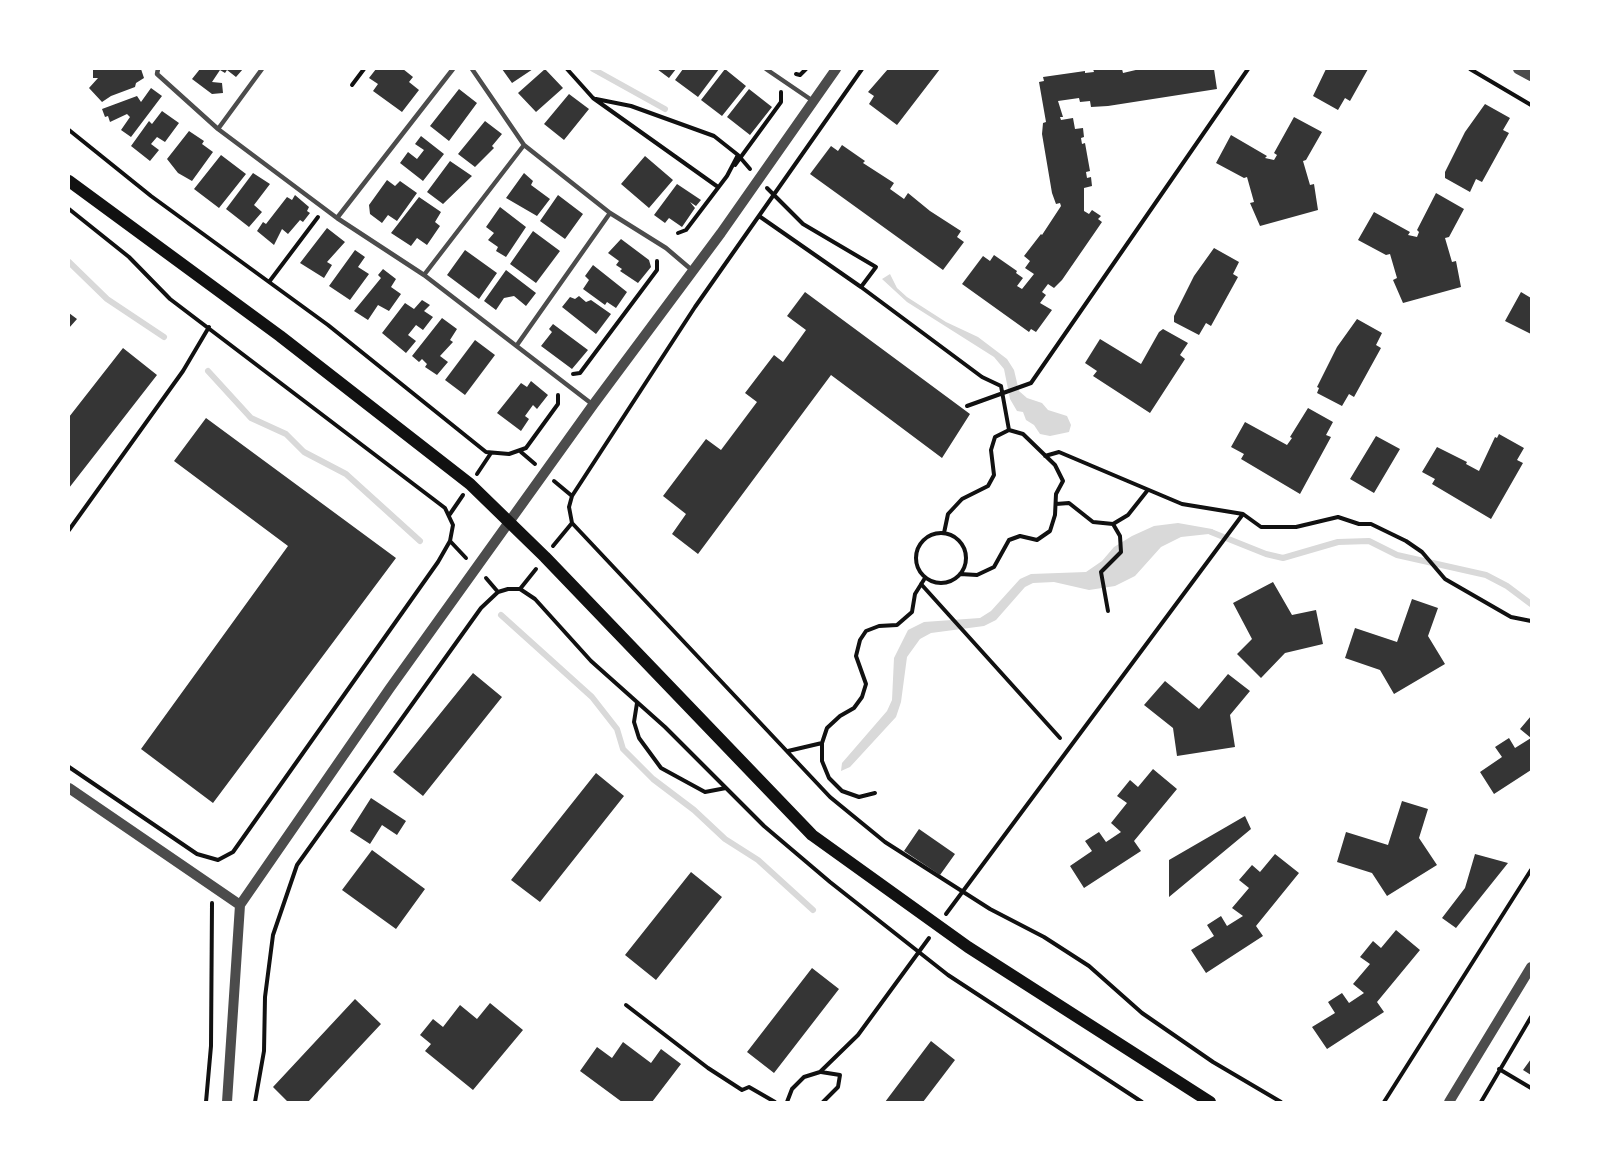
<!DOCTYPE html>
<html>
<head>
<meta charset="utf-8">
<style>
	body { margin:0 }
	#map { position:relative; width:1600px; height:1171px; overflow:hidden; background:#fff; font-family:Bitter,serif }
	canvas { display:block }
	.frame { position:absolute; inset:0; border:70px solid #fff; pointer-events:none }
</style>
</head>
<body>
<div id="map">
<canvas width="1600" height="1171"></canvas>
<div class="frame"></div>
</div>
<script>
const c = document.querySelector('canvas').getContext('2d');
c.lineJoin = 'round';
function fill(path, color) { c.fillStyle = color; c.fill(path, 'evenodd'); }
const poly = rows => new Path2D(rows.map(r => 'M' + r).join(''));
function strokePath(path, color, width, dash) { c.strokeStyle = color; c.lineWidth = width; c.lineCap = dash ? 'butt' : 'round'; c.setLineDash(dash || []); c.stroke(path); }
fill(poly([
	[890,274,897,288,907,297,946,322,978,337,1007,359,1014,370,1019,391,1027,398,1042,403,1048,410,1067,416,1071,425,1069,432,1050,436,1040,434,1034,425,1026,420,1023,412,1017,411,1010,399,1004,369,994,357,907,302,882,279],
	[1178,523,1212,529,1218,533,1181,537,1161,547,1135,576,1115,586,1089,590,1054,582,1033,583,1025,587,996,620,984,626,931,633,920,639,907,657,901,702,896,717,850,767,841,771,842,763,887,711,892,700,894,658,908,630,924,622,980,618,991,611,1020,579,1031,574,1086,572,1102,561,1114,547,1132,536,1154,526]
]), '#d9d9d9');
strokePath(poly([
	[593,69,665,109],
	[69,262,107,299,164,337],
	[208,371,251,418,286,434,304,452,346,474,420,541],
	[1211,532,1266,554,1283,558,1338,542,1369,541,1397,555,1486,575,1507,586,1531,604],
	[501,615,592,697,617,729,623,749,653,779,694,810,725,839,758,860,813,910]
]), '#d9d9d9', 6);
fill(poly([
	[93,69,141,69,144,78,136,83,135,87,111,96,102,102,89,88,98,78,93,78],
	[200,69,243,69,236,77,227,70,225,73,220,70,212,82,222,83,223,93,212,94,192,79],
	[376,69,403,69,413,77,409,82,419,90,402,112,373,91,378,84,369,78],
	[502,69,533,69,512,83],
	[545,69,563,88,536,112,518,93],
	[657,69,676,69,669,78],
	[683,69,719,69,698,97,675,80],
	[725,69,746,86,722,116,701,100],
	[888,69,940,69,897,125,869,104,874,96,868,92],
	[1093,69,1122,69,1123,73,1140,69,1214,69,1217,89,1108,106,1091,107,1090,101,1080,102,1079,98,1058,101,1063,117,1060,117,1061,120,1073,118,1075,129,1083,128,1084,137,1081,138,1082,144,1085,143,1090,171,1086,172,1087,178,1091,177,1092,186,1084,188,1084,211,1089,214,1092,210,1101,216,1098,219,1102,222,1062,280,1054,288,1048,284,1042,292,1046,295,1040,303,1052,310,1036,332,1031,329,1029,332,962,284,983,256,990,261,994,255,1017,271,1016,273,1023,278,1017,286,1022,289,1034,274,1025,268,1030,261,1024,256,1041,234,1042,235,1061,206,1060,203,1056,204,1052,193,1042,134,1043,123,1046,122,1039,82,1044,81,1043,77,1085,71,1085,73,1094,72],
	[1326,69,1368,69,1350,101,1345,98,1338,110,1313,96],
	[151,88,162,96,131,137,121,130,130,117,127,114,110,122,108,116,105,117,102,109,137,96,141,102],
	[459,89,477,103,449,141,430,126],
	[749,89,772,107,750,135,727,117],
	[569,94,589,109,564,140,544,124],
	[1485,104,1510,118,1503,130,1509,133,1482,182,1476,179,1470,192,1445,178,1445,172,1465,132],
	[162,111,179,123,165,142,157,137,151,144,159,150,150,161,131,146,149,121,152,124],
	[1294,117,1322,132,1306,160,1303,161,1310,185,1314,184,1318,210,1260,226,1250,203,1254,202,1247,177,1244,178,1216,163,1231,135,1267,156,1265,158,1274,160,1277,155,1274,153],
	[485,121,502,134,492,146,494,148,475,167,458,154],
	[189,131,204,141,202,144,213,152,192,181,178,173,167,159],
	[421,136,444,154,423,181,400,163,408,152,417,159,424,150,415,144],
	[842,145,865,161,863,163,894,183,890,189,904,199,908,193,930,211,961,231,957,237,964,242,943,270,810,174,831,146,838,151],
	[221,155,246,174,219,208,194,189],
	[645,156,673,180,649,208,621,184],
	[450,161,472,176,443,204,427,192],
	[253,173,270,184,254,205,262,212,249,227,226,209],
	[524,173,533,181,531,185,550,199,537,216,506,198],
	[387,180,395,186,400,181,417,193,397,221,388,215,382,223,370,214,369,205],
	[677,184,701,200,696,206,690,202,695,208,682,227,669,218,665,223,654,215],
	[1436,193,1464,209,1449,237,1445,238,1452,262,1456,261,1461,287,1403,303,1393,280,1397,278,1390,254,1386,255,1358,240,1374,212,1410,232,1408,235,1417,237,1419,232,1417,230],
	[295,195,309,207,307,211,310,213,303,222,300,220,288,234,282,229,274,245,257,231,263,222,266,224,287,197,292,200],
	[558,195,583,214,565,239,540,221],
	[419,197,441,212,435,222,440,226,427,245,417,238,411,246,391,233],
	[500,207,526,227,506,257,496,251,498,247,488,240,494,233,486,227],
	[327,228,345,242,327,262,332,265,324,278,300,263],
	[533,231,560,251,536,283,510,264],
	[621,239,649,260,651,267,638,283,620,271,622,269,616,265,619,261,608,253],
	[1214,248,1239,262,1233,274,1238,277,1211,326,1206,323,1199,335,1174,322,1174,316,1194,276],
	[355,250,365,257,358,267,369,274,350,300,329,286],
	[465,250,497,273,479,299,447,275],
	[593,265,627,292,616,308,607,302,605,305,583,289,589,280,585,276],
	[383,269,396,279,391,287,401,294,389,311,378,305,368,320,354,311,381,278,378,275],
	[506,270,536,293,526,306,514,296,504,298,496,310,484,301],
	[805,292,970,414,942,458,831,375,698,554,672,534,686,514,663,496,706,439,721,450,757,402,745,393,774,355,783,362,806,330,787,316],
	[1521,292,1531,298,1531,334,1505,321],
	[579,296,586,302,591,300,611,314,596,334,562,307,570,297,575,299],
	[422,300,430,305,424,311,433,317,423,330,416,325,408,335,416,341,406,353,382,333,405,303,414,309],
	[69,313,77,319,69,328],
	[442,318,457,329,450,340,453,342,440,356,448,362,437,375,425,367,427,364,422,359,419,362,412,356],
	[1357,319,1382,333,1376,345,1381,348,1354,397,1349,394,1342,406,1317,393,1319,388,1317,387,1337,347],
	[553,324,588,350,572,369,541,346,552,332,549,329],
	[1163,329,1188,343,1180,355,1185,359,1150,413,1093,376,1097,371,1085,363,1100,339,1141,364,1159,332],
	[475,340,495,355,465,395,445,380],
	[123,348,157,375,69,488,69,417],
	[531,381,548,395,537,409,533,405,525,416,529,419,521,431,497,413,521,383,527,387],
	[1308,408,1333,422,1326,435,1331,437,1300,494,1241,459,1244,454,1231,447,1245,422,1287,445,1292,438,1290,437],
	[206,418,396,558,213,803,141,749,288,546,174,461],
	[1499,434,1524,448,1517,460,1523,463,1491,519,1432,484,1435,479,1422,472,1437,447,1467,462,1466,464,1479,471,1495,437,1497,438],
	[1376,436,1400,449,1374,493,1350,479],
	[1273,582,1292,615,1316,610,1323,644,1285,653,1261,678,1237,654,1252,639,1233,603],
	[1412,599,1438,608,1428,636,1445,664,1394,694,1380,670,1345,658,1355,628,1397,642],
	[473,673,502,697,423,796,393,772],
	[1228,674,1250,691,1230,715,1235,747,1177,756,1173,728,1144,705,1165,681,1199,709],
	[1531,716,1531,770,1494,794,1480,772,1502,757,1495,747,1509,738,1515,748,1531,738,1520,729],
	[1153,769,1177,789,1134,841,1141,851,1084,888,1070,866,1092,851,1085,841,1099,832,1106,842,1121,832,1111,823,1127,803,1117,796,1130,780,1138,787],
	[596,773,624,796,540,902,511,880],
	[371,798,406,821,397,835,382,825,370,844,350,831],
	[1402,801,1428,809,1419,838,1437,865,1387,896,1372,873,1337,862,1346,832,1388,845],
	[1245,816,1251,829,1169,897,1169,860],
	[919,829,955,854,940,875,904,851],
	[372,850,425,889,396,929,342,890],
	[1275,854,1299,873,1256,926,1263,936,1206,973,1191,950,1214,936,1207,925,1221,916,1227,926,1243,916,1232,908,1249,888,1239,880,1252,865,1260,872],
	[1475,854,1508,863,1456,928,1442,918,1465,888],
	[691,872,722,897,656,980,625,955],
	[1396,930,1420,950,1377,1002,1384,1012,1327,1049,1312,1027,1335,1013,1328,1002,1342,993,1349,1003,1364,993,1353,984,1370,964,1360,957,1373,941,1381,948],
	[812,968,839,989,774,1073,747,1052],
	[355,999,381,1024,308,1102,288,1102,273,1087],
	[490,1003,523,1030,473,1090,425,1051,431,1044,420,1035,433,1019,443,1027,460,1005,477,1019],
	[931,1041,955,1060,923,1102,885,1102],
	[623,1042,651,1063,661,1049,681,1064,652,1102,622,1102,580,1071,597,1047,612,1058],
	[1531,1059,1531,1075,1523,1070]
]), '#353535');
strokePath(poly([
	[567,69,593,98,718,187],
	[862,69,695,307,572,496,569,507,572,523,830,797,885,842,990,909,1044,937,1089,966,1142,1013,1213,1062,1281,1102],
	[1470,69,1531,105],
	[796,74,800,75,806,69],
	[352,85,364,69],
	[596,99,631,106,714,136,738,155,727,176],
	[69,130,151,196,328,325,486,452,509,454,526,448,558,404,558,395],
	[738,155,750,169],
	[735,165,781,102,781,92],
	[767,188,803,224,876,267,861,287,982,377,1001,386,1009,430],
	[69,209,129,257,170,299,445,508,453,525,450,541,438,562,233,852,218,860,197,854,69,767],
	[759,216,861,287],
	[678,233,686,230,727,176],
	[269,282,318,217],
	[573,374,580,373,657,270,657,261],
	[967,406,1031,383,1248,69],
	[521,452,535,464],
	[1045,456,1059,452,1182,504,1243,514],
	[477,474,491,453],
	[554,481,572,496],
	[1056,504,1069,503,1093,522,1113,524,1128,515,1147,491],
	[450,514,463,495],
	[69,530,183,371,209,327],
	'916 558a25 25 0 1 1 50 0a25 25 0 1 1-50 0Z',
	[944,533,948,514,962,499,988,486,994,475,991,450,995,437,1009,430,1023,434,1055,465,1063,481,1056,494,1055,515,1050,531,1037,540,1020,536,1009,540,994,567,977,575,960,574],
	[450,541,466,558],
	[553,546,572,523],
	[486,578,498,592],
	[921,584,1060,738],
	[520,589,536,569],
	[1108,611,1101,572,1121,552,1120,536,1113,524],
	[637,703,634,722,639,738,661,768,705,792,726,788],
	[788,751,822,743],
	[875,793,859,797,842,791,829,778,822,761,822,743,827,728,840,716,854,708,862,697,866,684,856,656,860,640,866,631,879,626,897,625,912,612,915,594,925,578],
	[946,914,1243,514,1261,527,1296,527,1338,517,1359,524,1371,524,1406,541,1422,552,1445,579,1511,617,1531,621],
	[626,1005,708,1068,742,1090,749,1087,775,1102],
	[1499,1069,1531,1088],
	[821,1072,840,1075,838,1087,823,1102],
	[206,1102,211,1046,212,903],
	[255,1102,264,1051,265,997,273,935,297,865,481,608,498,592,508,589,520,589,535,599,591,661,665,727,764,826,830,882,948,975,1142,1102],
	[787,1102,792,1089,804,1077,820,1072,858,1035,929,938],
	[1384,1102,1531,870],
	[1481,1102,1531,1017]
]), '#111', 4);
strokePath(poly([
	[158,69,157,74,218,129,337,218,424,275,592,404],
	[472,69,524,145,610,213,666,248,693,271],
	[766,69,813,101],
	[218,129,262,69],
	[337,218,453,69],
	[424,275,524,145],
	[517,345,610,213]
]), '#4c4c4c', 4.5);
strokePath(poly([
	[1518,69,1531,76],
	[69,788,240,905],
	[227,1102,240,905,390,688,593,405,721,233,836,69],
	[1449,1102,1531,967]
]), '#4c4c4c', 10);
strokePath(poly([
	[69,181,280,336,470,484,545,557,812,835,968,947,1210,1102]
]), '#111', 12);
</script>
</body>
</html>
